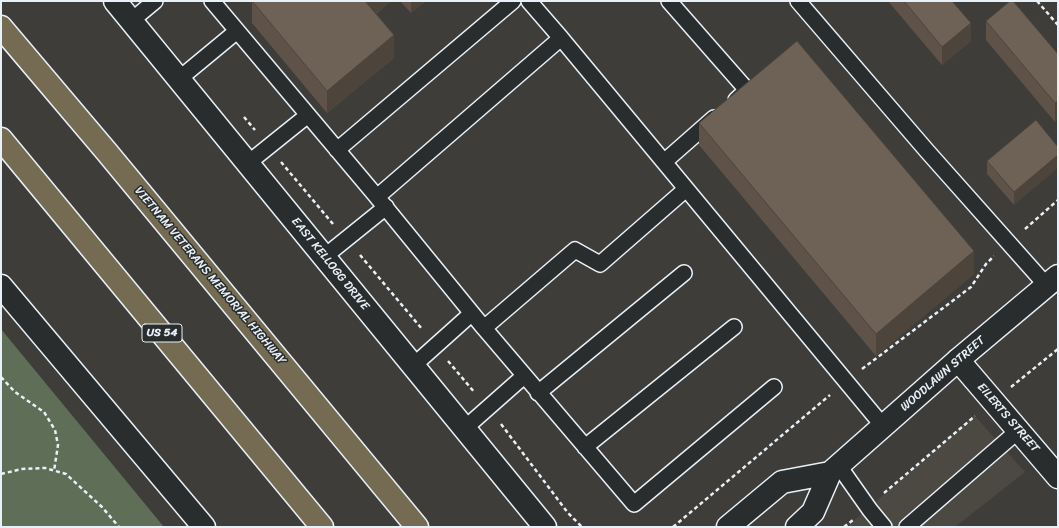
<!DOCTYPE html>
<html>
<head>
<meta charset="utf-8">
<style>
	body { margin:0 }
	#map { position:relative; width:1059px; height:528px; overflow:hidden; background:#3e3d3a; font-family:Sriracha,sans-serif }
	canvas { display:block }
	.frame { position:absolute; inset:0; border:2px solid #e8f1f8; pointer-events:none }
</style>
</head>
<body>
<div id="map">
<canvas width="1059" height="528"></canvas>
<div class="frame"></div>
</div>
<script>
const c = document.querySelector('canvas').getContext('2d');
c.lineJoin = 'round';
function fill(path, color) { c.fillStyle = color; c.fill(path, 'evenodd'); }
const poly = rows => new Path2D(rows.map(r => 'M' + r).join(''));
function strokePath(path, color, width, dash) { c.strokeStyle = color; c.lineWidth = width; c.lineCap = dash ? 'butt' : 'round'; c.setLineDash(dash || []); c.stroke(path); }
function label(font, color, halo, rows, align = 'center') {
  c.font = font + ' Sriracha,sans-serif'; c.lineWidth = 3; c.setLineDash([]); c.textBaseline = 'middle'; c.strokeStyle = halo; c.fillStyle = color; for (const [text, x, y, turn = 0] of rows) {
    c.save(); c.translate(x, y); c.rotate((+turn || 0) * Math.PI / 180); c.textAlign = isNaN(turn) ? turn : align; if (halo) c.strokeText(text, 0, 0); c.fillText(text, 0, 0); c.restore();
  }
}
fill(poly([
	[974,415,1025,472,955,527,847,527]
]), '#4c4842');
fill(poly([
	[1,329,164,527,1,527]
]), '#5f6e57');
const service = poly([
	[212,1,377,197],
	[529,1,561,38],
	[669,1,747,90,736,100],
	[798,1,927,151,1047,286],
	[131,21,155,1],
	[179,79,237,31],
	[714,118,664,162,883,426],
	[337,150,513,1],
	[247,164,308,115],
	[686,189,600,264,575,250,484,328,634,504,774,387],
	[324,257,386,207],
	[484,328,377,197,561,38,664,162],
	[413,366,471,314],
	[538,393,684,273],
	[464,429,524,376],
	[585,447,734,327],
	[839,466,870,510,884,527],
	[907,527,1019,430]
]);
const minor = poly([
	[958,360,1058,477]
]);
const tertiary = poly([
	[728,527,782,482,830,473],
	[797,527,813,512,830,473,958,360,1058,276]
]);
const secondary = poly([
	[115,1,545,527],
	[1,286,204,527]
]);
const motorway = poly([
	[1,27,106,151,417,527],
	[1,139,322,527]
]);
strokePath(service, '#e8f1f8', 18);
strokePath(minor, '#e8f1f8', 25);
strokePath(tertiary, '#e8f1f8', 25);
strokePath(secondary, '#e8f1f8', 25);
strokePath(motorway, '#e8f1f8', 25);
strokePath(poly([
	[1037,1,1058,25],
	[244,117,255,130],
	[281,162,333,224],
	[1025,229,1058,200],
	[360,255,422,329],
	[448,361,475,393],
	[862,369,971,287,986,264,994,256],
	[1,377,15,392,44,412,55,430,58,445,54,471],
	[1011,387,1058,349],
	[501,424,568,513,582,527],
	[1,474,22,469,45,468,66,474,102,507,119,527],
	[884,493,975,416],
	[673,527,830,395],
	[844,527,853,520]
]), '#e8f1f8', 2.5, [4, 3]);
strokePath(service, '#2a2d2e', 15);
strokePath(minor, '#2a2d2e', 22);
strokePath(tertiary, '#2a2d2e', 22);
strokePath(secondary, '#2a2d2e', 22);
strokePath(motorway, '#756b52', 22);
fill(poly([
	[252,1,391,1,376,14,394,58,327,113,252,23],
	[400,1,426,1,411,13],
	[888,1,952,1,971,41,942,65],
	[986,21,1058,54,1055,122,986,40],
	[1036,120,1014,205,987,174,987,161],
	[699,123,974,274,876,356,699,145]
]), '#5f5349');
fill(poly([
	[364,1,391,1,364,23],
	[411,1,426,1,411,13],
	[971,23,971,41,942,65,942,47],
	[394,35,394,58,327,113,327,91],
	[1058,101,1058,119,1055,122,1055,103],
	[1058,155,1058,168,1014,205,1014,192],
	[974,251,974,274,876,356,876,334]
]), '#4d443c');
const building = poly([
	[252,1,365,1,394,35,327,91,252,1],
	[904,1,952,1,971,23,942,47,904,1],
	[1010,1,1013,1,1058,54,1058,101,1055,103,986,21,1010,1],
	[797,41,974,251,876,334,699,123,797,41],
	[1036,120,1058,147,1058,155,1014,192,987,161,1036,120]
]);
fill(building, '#6e6155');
strokePath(building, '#4d443c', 1);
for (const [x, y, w] of [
	[162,333,40]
]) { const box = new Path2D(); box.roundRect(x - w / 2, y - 9, w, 18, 3); c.fillStyle = '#2a2d2e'; c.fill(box); strokePath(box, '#e8f1f8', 1); }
label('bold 11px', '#e8f1f8', null, [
	["US 54",162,333]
]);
label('12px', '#e8f1f8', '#2a2d2e', [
	["EAST KELLOGG DRIVE",330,264,51],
	["VIETNAM VETERANS MEMORIAL HIGHWAY",210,276,50],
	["WOODLAWN STREET",943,374,-41],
	["EILERTS STREET",1008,418,49]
]);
</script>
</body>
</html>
